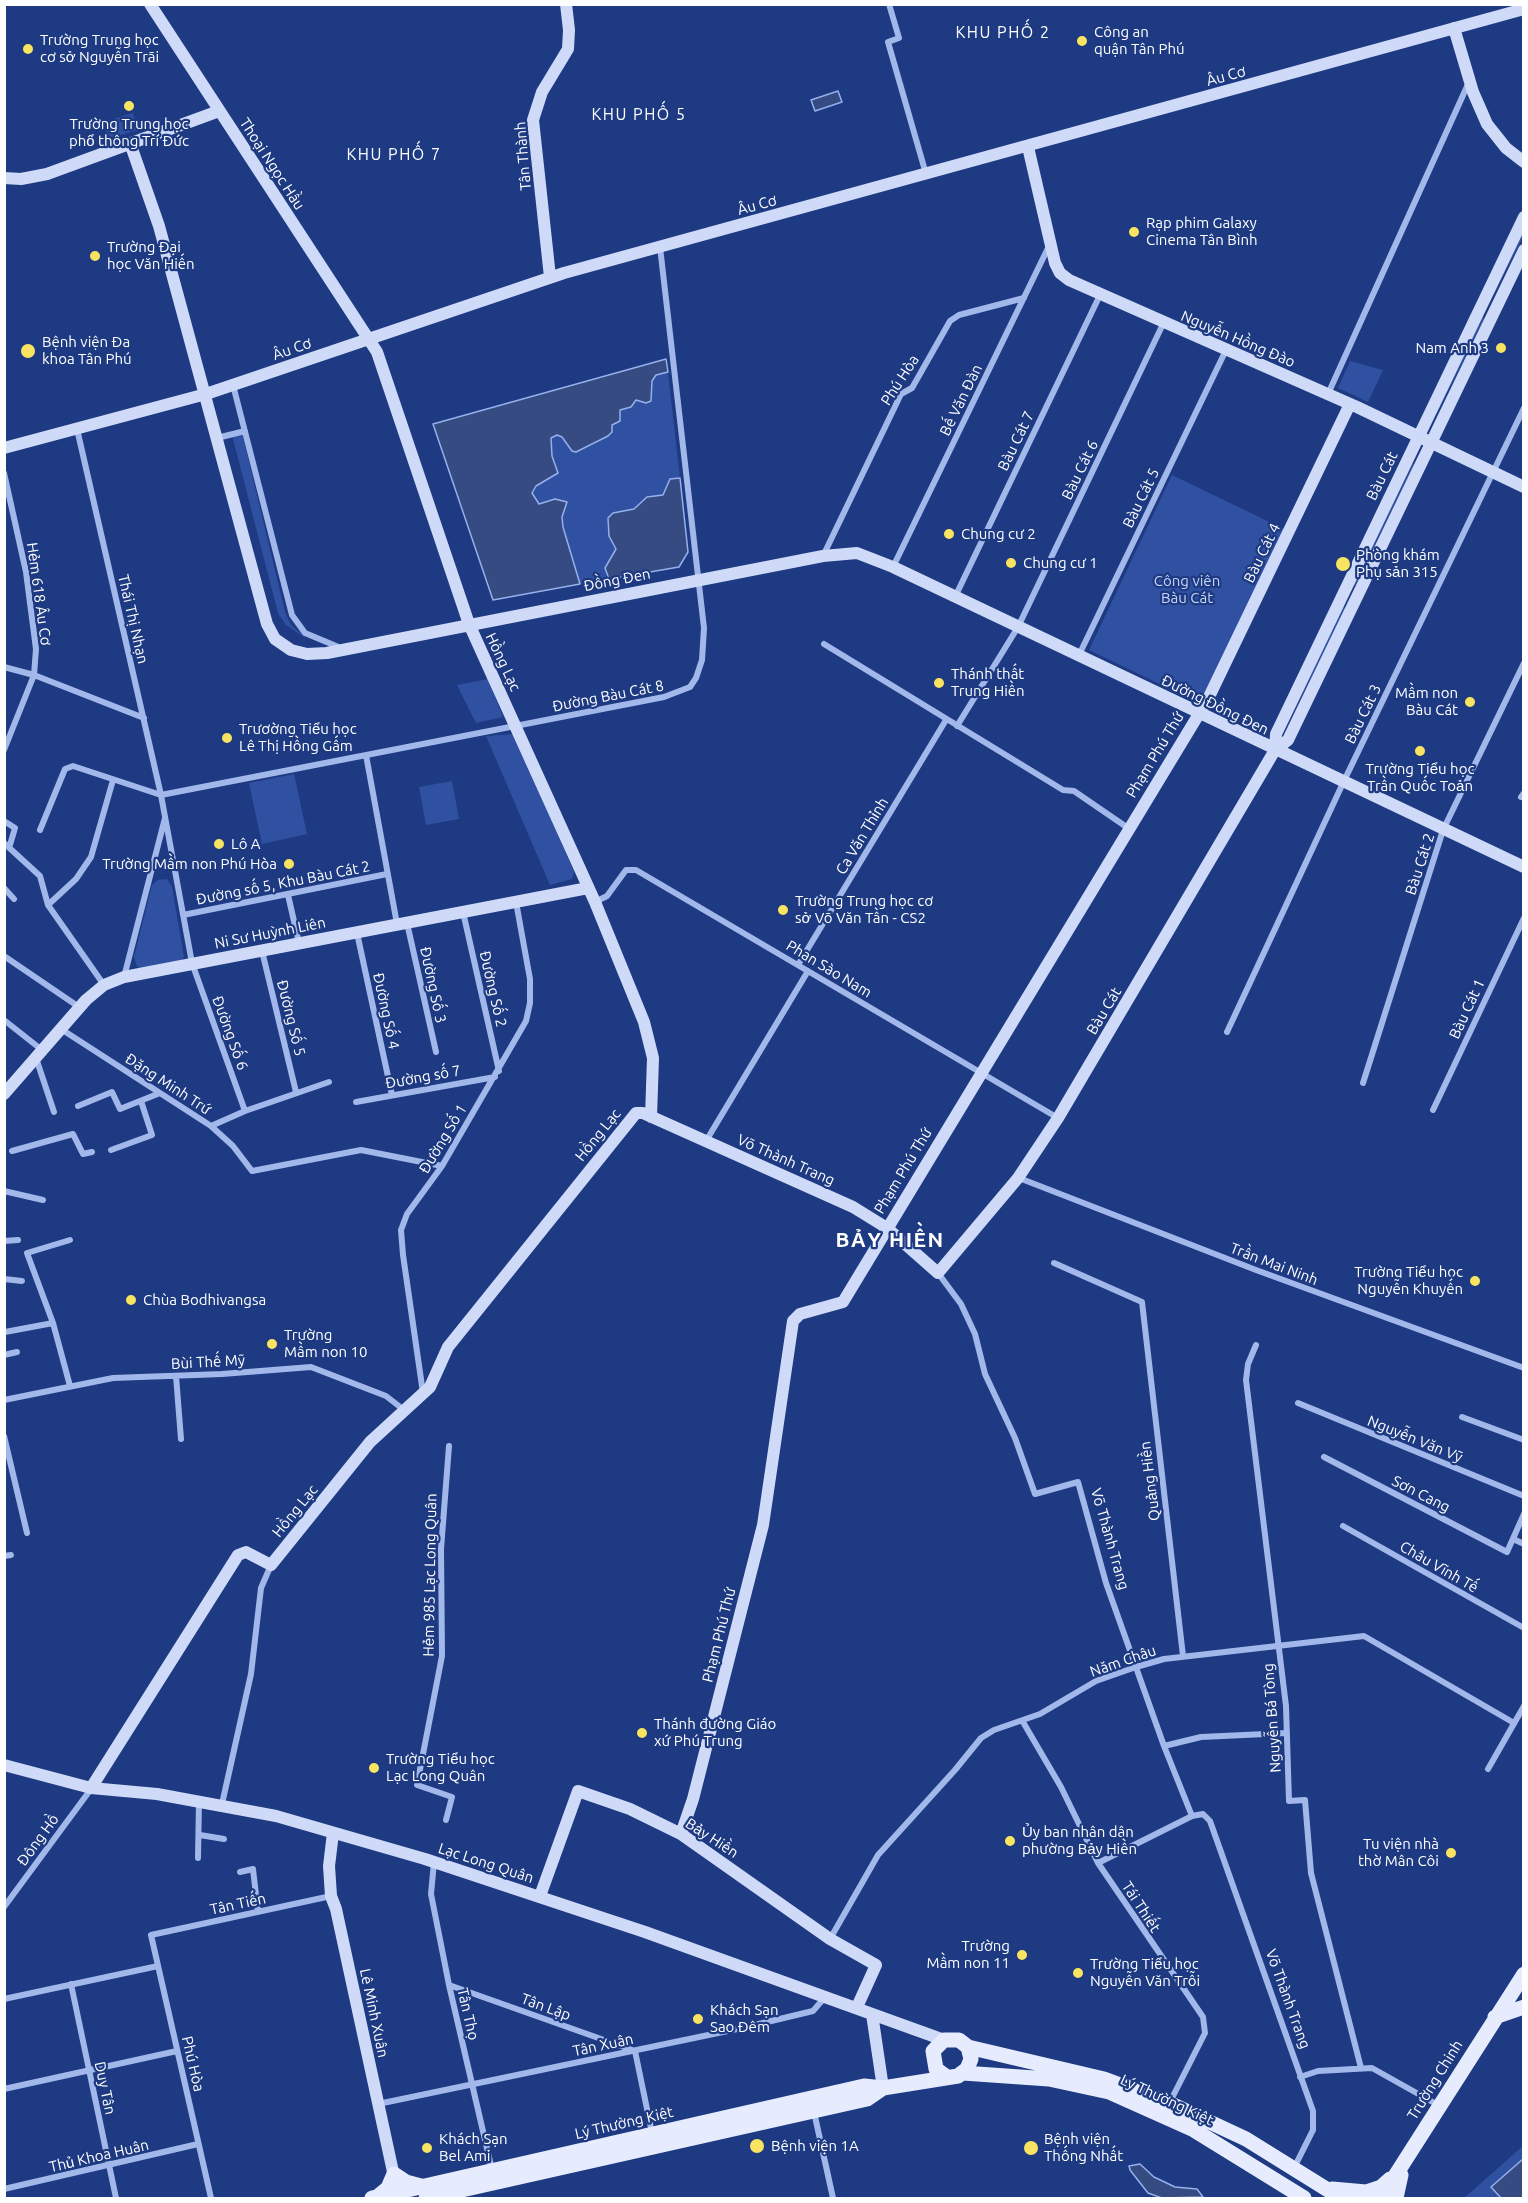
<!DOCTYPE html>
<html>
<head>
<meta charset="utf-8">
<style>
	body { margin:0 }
	#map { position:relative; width:1528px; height:2203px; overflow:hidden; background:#1d3a82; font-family:Ubuntu,sans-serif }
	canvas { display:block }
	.frame { position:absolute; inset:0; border:6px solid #fff; pointer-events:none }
</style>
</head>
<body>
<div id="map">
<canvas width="1528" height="2203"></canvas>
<div class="frame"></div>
</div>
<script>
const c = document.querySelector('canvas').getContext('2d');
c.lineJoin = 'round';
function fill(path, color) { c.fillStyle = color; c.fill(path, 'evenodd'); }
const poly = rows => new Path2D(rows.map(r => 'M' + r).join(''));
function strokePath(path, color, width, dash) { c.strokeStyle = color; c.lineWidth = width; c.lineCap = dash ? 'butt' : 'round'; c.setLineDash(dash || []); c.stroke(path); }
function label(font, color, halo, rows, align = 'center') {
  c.font = font + ' Ubuntu,sans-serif'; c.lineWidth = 4.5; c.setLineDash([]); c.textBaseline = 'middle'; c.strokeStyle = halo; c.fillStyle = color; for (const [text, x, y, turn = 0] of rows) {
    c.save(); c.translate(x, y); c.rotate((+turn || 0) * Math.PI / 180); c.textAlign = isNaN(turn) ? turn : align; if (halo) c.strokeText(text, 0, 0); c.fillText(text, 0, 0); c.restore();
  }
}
fill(poly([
	[133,113,138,130,108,139,103,122],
	[1523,227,1523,237,1494,294,1493,293],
	[1483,317,1484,320,1437,413,1435,412],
	[1350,361,1383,370,1368,402,1338,388],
	[668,372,680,478,670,479,663,495,647,497,634,509,621,512,609,536,616,549,609,560,606,576,609,579,580,584,563,527,562,517,566,505,539,504,532,492,536,486,558,473,552,456,551,437,557,435,562,437,572,451,576,452,592,445,608,436,619,410,631,406,636,400,646,403,650,401,652,381,655,375],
	[242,433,285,612,291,625,307,639,286,625,278,613,232,435],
	[1413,463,1414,465,1355,586,1353,585],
	[1172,475,1284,529,1201,704,1089,650],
	[1343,606,1346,609,1285,729,1285,728],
	[488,679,503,717,476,723,457,685],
	[515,734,574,872,572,879,550,885,486,736],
	[294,774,307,834,262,844,249,783],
	[452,781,459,819,426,825,419,787],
	[167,879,172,887,184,957,181,961,141,969,137,966,134,957,152,885,158,880],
	[1523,2146,1523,2198,1464,2198]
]), '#3051a1');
const water = poly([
	[838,91,842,102,815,111,811,100,838,91],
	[666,359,668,372,656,375,652,381,651,401,646,403,636,400,631,407,620,410,620,421,612,425,612,432,608,436,576,452,572,451,562,437,557,435,551,438,552,456,558,473,536,486,532,493,539,504,555,499,567,502,562,517,563,527,580,584,493,600,433,424,666,359],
	[680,478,688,552,679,567,609,579,605,568,616,549,609,536,608,518,613,513,634,509,647,497,663,495,670,479,680,478],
	[1523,2159,1523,2198,1501,2198,1491,2187,1523,2159],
	[1140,2164,1154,2177,1175,2187,1197,2189,1203,2197,1162,2198,1148,2193,1130,2170,1129,2166,1140,2164]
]);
fill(water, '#354b81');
strokePath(water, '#96b1eb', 1.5);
strokePath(poly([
	[889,4,899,38,888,42,926,174],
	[233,385,292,615,305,633,341,648],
	[1328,394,1469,82],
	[77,429,161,795,192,963,245,1111],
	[217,438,245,431],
	[4,473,26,572,36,649,34,675,4,750],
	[823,556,901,394,912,388,950,321,959,315,1024,298],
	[893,567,1049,246],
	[955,597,1100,295],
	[824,644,1063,790,1074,791,1128,828],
	[1079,655,1226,350],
	[4,667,34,675,144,718],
	[957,726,1018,627,1163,324],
	[366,755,397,924],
	[1521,797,1524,793],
	[4,821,15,828,10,845],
	[40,830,65,769,73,766,161,795,664,697,690,687,696,678,702,660,704,628,660,247],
	[4,843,40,876,48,905,104,985],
	[4,888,14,899],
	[288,895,299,943],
	[595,902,607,896,626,870,636,870,1058,1118],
	[48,905,76,879,91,857,113,780],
	[463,912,499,1071],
	[183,915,387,874],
	[407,923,436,1052],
	[357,933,392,1095],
	[262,951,296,1092],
	[4,956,79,1007],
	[798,965,946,720],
	[124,977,165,818],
	[4,1020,42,1050],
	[61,1029,211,1126,233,1146,252,1171,361,1150,442,1166],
	[1227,1032,1343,783,1524,408],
	[36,1058,54,1112],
	[1363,1083,1443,830,1524,663],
	[356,1102,495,1077],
	[78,1106,112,1092,120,1109,160,1093],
	[1433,1110,1524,918],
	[211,1126,245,1111,329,1082],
	[706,1141,808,971],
	[111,1150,152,1135,141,1101],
	[12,1151,73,1134,83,1154,92,1152],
	[1019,1178,1256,1270,1524,1368],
	[4,1191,43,1200],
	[4,1241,18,1240],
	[1054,1263,1142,1302,1183,1656],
	[938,1273,961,1304,975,1334,985,1374,1015,1438,1035,1494,1078,1482,1106,1583,1164,1746,1192,1816,1203,1814,1210,1821,1313,2111,1313,2130,1294,2168],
	[4,1279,22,1281],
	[5,1332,53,1323],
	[1256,1345,1248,1364,1246,1380,1286,1706,1289,1801,1305,1800,1311,1873,1361,2068],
	[4,1355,17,1352],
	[176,1376,181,1439],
	[70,1386,53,1323,27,1253,70,1240],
	[423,1393,403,1255,401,1230,407,1214,442,1166,526,1021,530,1003,530,979,516,902],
	[4,1400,113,1378,222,1374,311,1367,386,1396,404,1410],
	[1298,1403,1524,1496],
	[1462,1417,1524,1440],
	[4,1436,27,1533],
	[1324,1457,1507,1552,1524,1514],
	[1343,1526,1524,1628],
	[1513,1539,1524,1544],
	[4,1556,11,1555],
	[1023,1722,1061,1787,1098,1863,1203,2017,1205,2033,1170,2102],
	[1164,1746,1201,1737,1287,1733],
	[1488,1769,1524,1706],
	[222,1804,251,1674,261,1588,271,1565],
	[446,1820,452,1797,417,1785,442,1656,441,1549,449,1446],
	[200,1835,224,1839],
	[198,1858,199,1801],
	[434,1862,431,1894,449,1985,492,2170],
	[1098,1863,1192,1816],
	[240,1872,253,1869,258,1912],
	[4,1907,91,1789],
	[830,1939,878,1855,955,1770,981,1738,994,1730,1040,1714,1096,1681,1136,1667,1164,1659,1364,1636,1514,1723],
	[71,1984,116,2198],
	[449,1985,635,2051,652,2133],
	[4,1999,158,1966],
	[1300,2077,1318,2071,1372,2068,1438,2105],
	[4,2089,177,2051],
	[378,2104,742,2028,813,2011,826,1996],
	[814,2112,833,2198],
	[4,2189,198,2144],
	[211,2198,151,1935,331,1896]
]), '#a3b8ea', 6);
strokePath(poly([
	[150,4,377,352,469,624,595,902,644,1022,653,1058,651,1117],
	[1454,28,1473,92,1487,124,1506,148,1524,162],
	[130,143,159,226,267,624,275,639,291,650,307,654,327,653,823,556,857,553,893,567,1524,867],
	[1028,147,1055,263,1060,273,1069,280,1357,407,1524,487],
	[4,178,21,179,47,174,219,111],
	[550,277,533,120,542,92,568,49,569,30,566,4],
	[4,448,206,394,564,273,1524,9],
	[1275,750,1276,734,1524,217],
	[4,1094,86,1000,104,985,124,977,588,888],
	[4,1765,91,1788,157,1794,276,1816,425,1859,645,1932,944,2040],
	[91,1788,238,1555,246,1552,271,1565,370,1442,430,1387,448,1347,636,1113,643,1113,853,1207,887,1228,938,1273,1018,1178,1058,1118,1275,750,1288,740,1524,250],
	[333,1833,329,1866,331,1896,336,1909,395,2181],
	[681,1834,693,1799,763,1525,793,1321,800,1314,843,1302,1208,699,1350,404],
	[540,1896,578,1791,630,1809,681,1834,830,1939,876,1965,857,2007],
	[872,2014,883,2088]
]), '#cedaf7', 12);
strokePath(poly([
	[1495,2017,1524,2007],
	[968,2047,1104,2079,1169,2103,1246,2139,1341,2198],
	[963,2073,1049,2079,1109,2092,1194,2130,1304,2198],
	[1332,2189,1366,2192,1381,2187,1390,2179],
	[377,2197,388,2188,394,2174,406,2182,421,2186],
	[372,2198,864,2086,883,2088,958,2076,967,2069,971,2059,968,2047,959,2040,944,2040,933,2051,936,2069,947,2077],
	[426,2198,867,2099,883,2088],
	[1381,2198,1524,1974],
	[1396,2198,1401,2175]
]), '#e6ecfe', 15);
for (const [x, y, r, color] of [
	[1082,41,6,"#f9e461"],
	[28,49,6,"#f9e461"],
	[129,106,6,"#f9e461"],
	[1134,232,6,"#f9e461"],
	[95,256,6,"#f9e461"],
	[1501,348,6,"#f9e461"],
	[28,351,8,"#f9e461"],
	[949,534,6,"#f9e461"],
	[1011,563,6,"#f9e461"],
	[1343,564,8,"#f9e461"],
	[939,683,6,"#f9e461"],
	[1470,702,6,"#f9e461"],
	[227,738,6,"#f9e461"],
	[1420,751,6,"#f9e461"],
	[219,844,6,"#f9e461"],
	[289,864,6,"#f9e461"],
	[783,910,6,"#f9e461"],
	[1475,1281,6,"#f9e461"],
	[131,1300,6,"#f9e461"],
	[272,1344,6,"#f9e461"],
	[642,1733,6,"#f9e461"],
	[374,1768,6,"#f9e461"],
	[1010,1841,6,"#f9e461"],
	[1451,1853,6,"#f9e461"],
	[1022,1955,6,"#f9e461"],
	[1078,1973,6,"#f9e461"],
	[698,2019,6,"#f9e461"],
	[757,2146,8,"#f9e461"],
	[427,2148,6,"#f9e461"],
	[1031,2148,8,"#f9e461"]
]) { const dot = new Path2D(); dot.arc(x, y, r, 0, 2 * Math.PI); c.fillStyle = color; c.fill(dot); strokePath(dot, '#1d3a82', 2); }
label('15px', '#fff', '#1d3a82', [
	["Công an",1094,32],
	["quận Tân Phú",1094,49],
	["Trường Trung học",40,40],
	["cơ sở Nguyễn Trãi",40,57],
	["Trường Trung học",129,124,"center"],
	["phổ thông Trí Đức",129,141,"center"],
	["Rạp phim Galaxy",1146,223],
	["Cinema Tân Bình",1146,240],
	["Trường Đại",107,247],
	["học Văn Hiến",107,264],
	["Bệnh viện Đa",42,342],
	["khoa Tân Phú",42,359],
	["Nam Anh 3",1489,348,"right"],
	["Chung cư 2",961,534],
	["Phòng khám",1356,555],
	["Phụ sản 315",1356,572],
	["Chung cư 1",1023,563],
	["Thánh thất",951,674],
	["Trung Hiền",951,691],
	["Mầm non",1458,693,"right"],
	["Bàu Cát",1458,710,"right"],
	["Trươờng Tiểu học",239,729],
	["Lê Thị Hồng Gấm",239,746],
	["Trường Tiểu học",1420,769,"center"],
	["Trần Quốc Toản",1420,786,"center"],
	["Lô A",231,844],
	["Trường Mầm non Phú Hòa",277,864,"right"],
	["Trường Trung học cơ",795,901],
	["sở Võ Văn Tần - CS2",795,918],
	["Trường Tiểu học",1463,1272,"right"],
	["Nguyễn Khuyến",1463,1289,"right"],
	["Chùa Bodhivangsa",143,1300],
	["Trường",284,1335],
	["Mầm non 10",284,1352],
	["Thánh đường Giáo",654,1724],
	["xứ Phú Trung",654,1741],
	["Trường Tiểu học",386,1759],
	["Lạc Long Quân",386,1776],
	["Ủy ban nhân dân",1022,1832],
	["phường Bảy Hiền",1022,1849],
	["Tu viện nhà",1439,1844,"right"],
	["thờ Mân Côi",1439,1861,"right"],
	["Trường",1010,1946,"right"],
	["Mầm non 11",1010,1963,"right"],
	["Trường Tiểu học",1090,1964],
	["Nguyễn Văn Trỗi",1090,1981],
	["Khách Sạn",710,2010],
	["Sao Đêm",710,2027],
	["Khách Sạn",439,2139],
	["Bel Ami",439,2156],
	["Bệnh viện",1044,2139],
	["Thống Nhất",1044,2156],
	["Bệnh viện 1A",771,2146]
], 'left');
label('15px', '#fff', '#1d3a82', [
	["Âu Cơ",1226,76,-15],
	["Tân Thành",523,156,-95],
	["Thoại Ngọc Hầu",272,164,57],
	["Âu Cơ",757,205,-15],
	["Nguyễn Hồng Đào",1238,339,23],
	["Âu Cơ",292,349,-19],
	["Phú Hòa",900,380,-57],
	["Bế Văn Đàn",961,400,-64],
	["Bàu Cát 7",1016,441,-64],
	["Bàu Cát 6",1080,470,-64],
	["Bàu Cát",1382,476,-64],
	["Bàu Cát 5",1141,498,-64],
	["Bàu Cát 4",1262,553,-64],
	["Đồng Đen",617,580,-11],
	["Hẻm 618 Âu Cơ",39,594,82],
	["Thái Thị Nhạn",133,619,77],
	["Hồng Lạc",503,662,65],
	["Đường Bàu Cát 8",608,696,-11],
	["Đường Đồng Đen",1215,705,26],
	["Bàu Cát 3",1363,714,-64],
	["Phạm Phú Thứ",1155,755,-59],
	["Ca Văn Thỉnh",862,836,-59],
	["Bàu Cát 2",1420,864,-72],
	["Đường số 5, Khu Bàu Cát 2",283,883,-11],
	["Ni Sư Huỳnh Liên",270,933,-11],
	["Phan Sào Nam",829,969,31],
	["Đường Số 3",433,985,78],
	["Đường Số 2",493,989,77],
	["Bàu Cát 1",1467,1009,-65],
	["Đường Số 4",386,1011,78],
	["Bàu Cát",1104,1011,-59],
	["Đường Số 5",291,1018,76],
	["Đường Số 6",230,1033,70],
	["Đường số 7",423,1077,-10],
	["Đặng Minh Trứ",168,1084,33],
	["Hồng Lạc",598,1135,-51],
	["Đường Số 1",443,1139,-59],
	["Võ Thành Trang",786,1160,24],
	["Phạm Phú Thứ",903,1171,-59],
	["Trần Mai Ninh",1274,1264,21],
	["Bùi Thế Mỹ",208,1362,-3],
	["Nguyễn Văn Vỹ",1415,1439,22],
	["Quảng Hiền",1150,1481,-97],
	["Sơn Cang",1421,1494,27],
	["Hồng Lạc",295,1511,-51],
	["Võ Thành Trang",1110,1539,74],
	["Châu Vĩnh Tế",1439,1567,30],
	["Hẻm 985 Lạc Long Quân",430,1575,-89],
	["Phạm Phú Thứ",719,1635,-76],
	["Năm Châu",1123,1661,-19],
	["Nguyễn Bá Tòng",1272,1718,-94],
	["Bảy Hiền",712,1838,33],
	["Đông Hồ",38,1840,-54],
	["Lạc Long Quân",486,1863,18],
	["Tân Tiến",238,1904,-12],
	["Tái Thiết",1141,1907,57],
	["Võ Thành Trang",1288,1999,70],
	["Tân Lập",546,2007,20],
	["Lê Minh Xuân",374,2013,78],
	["Tân Thọ",468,2014,77],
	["Tân Xuân",603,2045,-12],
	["Phú Hòa",193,2064,77],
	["Trường Chinh",1435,2080,-58],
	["Duy Tân",105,2088,78],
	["Lý Thường Kiệt",1167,2100,25],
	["Lý Thường Kiệt",624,2123,-13],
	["Thủ Khoa Huân",99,2156,-13]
]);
label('15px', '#c7d6f7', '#1d3a82', [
	["Công viên",1187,581],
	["Bàu Cát",1187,598]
]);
c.letterSpacing = '1.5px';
label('16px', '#fff', '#1d3a82', [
	["KHU PHỐ 2",1003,33],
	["KHU PHỐ 5",639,115],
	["KHU PHỐ 7",394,155]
]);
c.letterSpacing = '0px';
c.letterSpacing = '1.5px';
label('bold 21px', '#fff', '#1d3a82', [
	["BẢY HIỀN",890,1240]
]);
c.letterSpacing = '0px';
</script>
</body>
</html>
